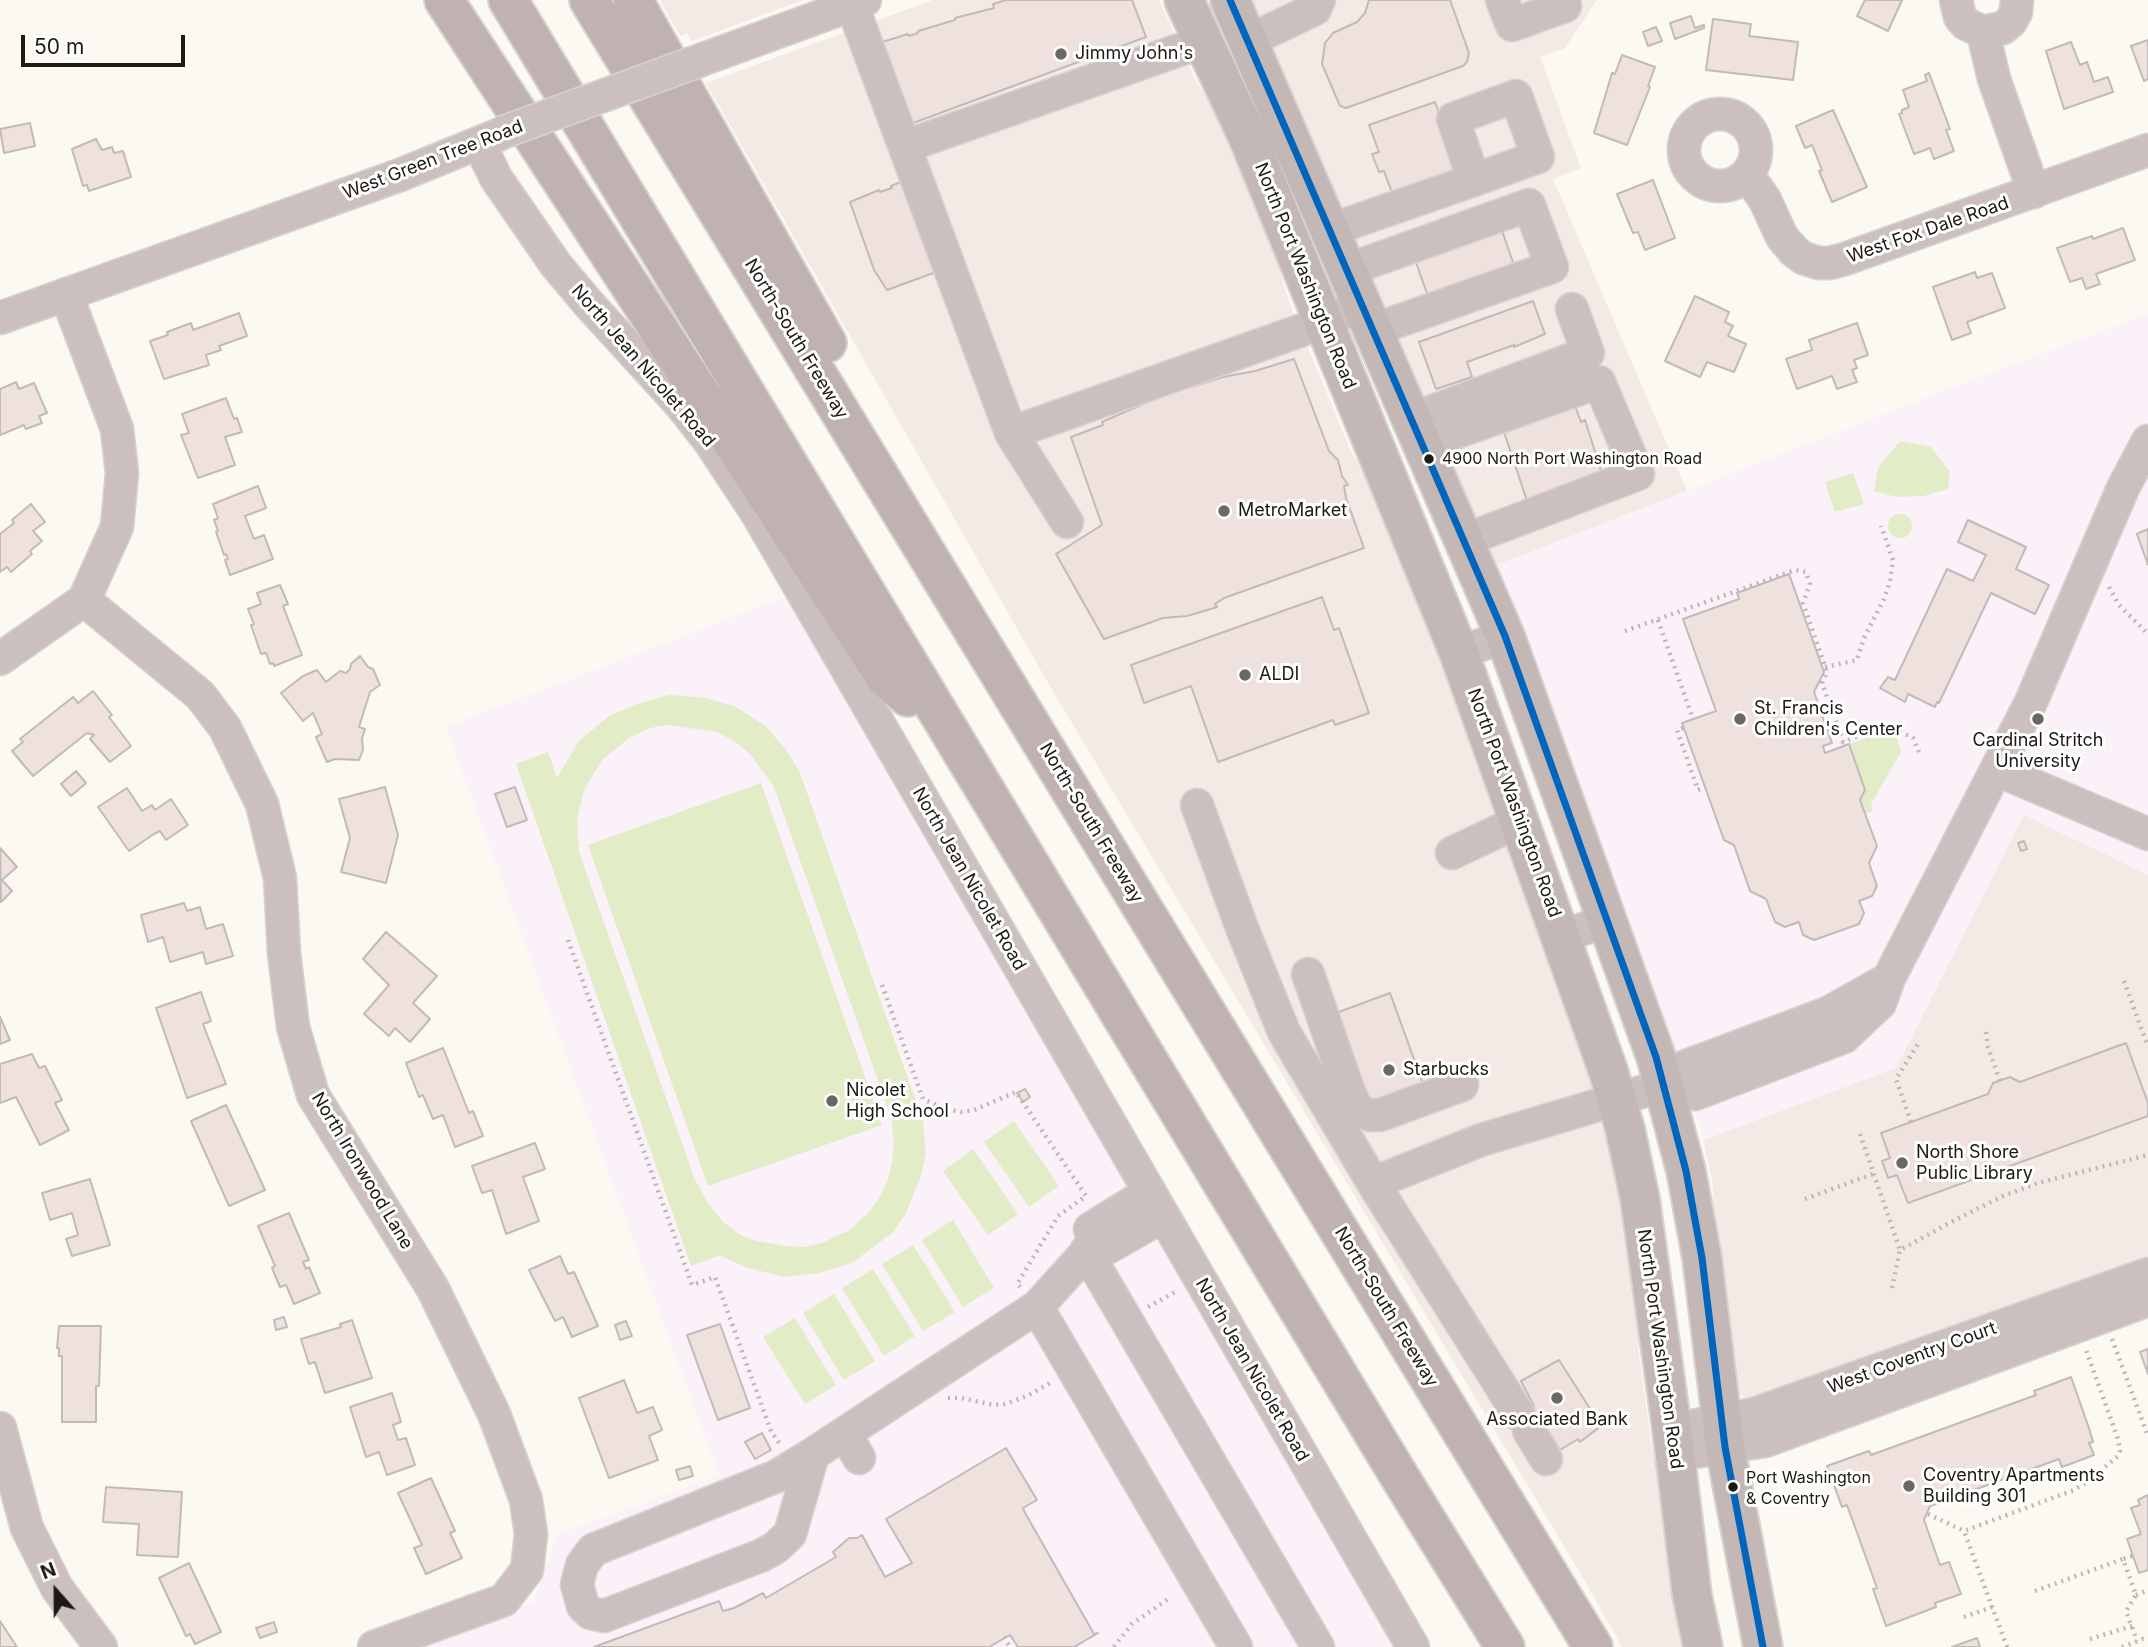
<!DOCTYPE html>
<html>
<head>
<meta charset="utf-8">
<style>
	body { margin:0 }
	#map { position:relative; width:2148px; height:1647px; overflow:hidden; background:#fbf9f1; font-family:Inter,sans-serif }
	canvas { display:block }
	.north { position:absolute; left:21px; top:1556px; width:70px; height:70px; -webkit-text-stroke:5px #fff; paint-order:stroke; rotate:339deg; font-size:19px; font-weight:700; line-height:28px; text-align:center; color:#1c1a12 }
	.north::after { content:''; display:block; margin:auto; width:24px; height:32px; background:#1c1a12; clip-path:polygon(50% 0,100% 100%,50% 72%,0 100%) }
	.scale { position:absolute; left:21px; top:35px; width:164px; height:32px; box-sizing:border-box; border:4px solid #1c1a12; border-top:0; padding-left:9px; font-size:21px; line-height:24px; white-space:nowrap; color:#1c1a12; -webkit-text-stroke:5px #fff; paint-order:stroke }
</style>
</head>
<body>
<div id="map">
<canvas width="2148" height="1647"></canvas>
<div class="north">N</div>
<div class="scale">50 m</div>
</div>
<script>
const c = document.querySelector('canvas').getContext('2d');
c.lineJoin = 'round';
function fill(path, color) { c.fillStyle = color; c.fill(path, 'evenodd'); }
const poly = rows => new Path2D(rows.map(r => 'M' + r).join(''));
function strokePath(path, color, width, dash) { c.strokeStyle = color; c.lineWidth = width; c.lineCap = dash ? 'butt' : 'round'; c.setLineDash(dash || []); c.stroke(path); }
function label(font, color, halo, rows, align = 'center') {
  c.font = font + ' Inter,sans-serif'; c.lineWidth = 6; c.setLineDash([]); c.textBaseline = 'middle'; c.strokeStyle = halo; c.fillStyle = color; for (const [text, x, y, turn = 0] of rows) {
    c.save(); c.translate(x, y); c.rotate((+turn || 0) * Math.PI / 180); c.textAlign = isNaN(turn) ? turn : align; if (halo) c.strokeText(text, 0, 0); c.fillText(text, 0, 0); c.restore();
  }
}
fill(poly([
	[660,0,803,0,692,41,687,33,680,36],
	[933,0,1159,0,1195,79,1233,141,1257,200,1290,304,1352,454,1377,488,1402,547,1610,1124,1641,1324,1638,1348,1652,1449,1662,1489,1687,1647,1622,1647,1586,1583,1047,681,706,83],
	[1245,0,1597,0,1565,48,1540,57,1581,168,1553,179,1687,491,1492,567],
	[2024,814,2148,875,2148,1260,1750,1399,1741,1395,1738,1393,1713,1241,1713,1184,1703,1140,1896,1068]
]), '#f3e9e5');
fill(poly([
	[2148,314,2148,875,2024,815,1896,1068,1703,1140,1699,1124,1492,567,1933,395],
	[788,596,1398,1647,416,1647,534,1602,557,1535,719,1475,446,727]
]), '#faf1f9');
fill(poly([
	[1900,441,1931,447,1950,472,1948,489,1924,496,1896,497,1874,491,1878,468],
	[1853,473,1864,504,1835,512,1825,482],
	'1888 526a12 12 0 1 1 24 0a12 12 0 1 1-24 0Z',
	[669,695,707,698,736,707,765,726,785,748,800,773,923,1121,926,1152,921,1176,905,1215,892,1233,852,1263,818,1273,784,1277,745,1267,720,1255,691,1266,516,764,548,752,557,778,578,742,609,716,634,705],
	[667,725,718,732,738,744,751,755,774,787,891,1117,894,1142,892,1163,888,1180,881,1195,870,1211,850,1230,822,1243,804,1247,786,1246,757,1241,742,1236,723,1222,708,1203,695,1180,579,852,577,818,585,788,602,760,629,738,650,728],
	[1880,733,1896,736,1901,752,1871,804,1873,811,1865,814,1860,800,1865,789,1849,744],
	[761,783,882,1125,708,1186,588,845],
	[1014,1121,1059,1186,1029,1207,984,1142],
	[973,1149,1018,1214,988,1235,943,1171],
	[953,1220,994,1288,963,1307,922,1240],
	[913,1245,955,1312,923,1331,882,1264],
	[873,1269,915,1336,884,1356,842,1288],
	[834,1294,875,1361,844,1380,803,1313],
	[795,1318,836,1385,805,1404,763,1337]
]), '#e2edc7');
const building = poly([
	[1006,0,1132,0,1146,37,913,123,912,120,908,122,896,91,900,89,898,83,896,84,879,43,908,34,909,36,918,33,918,31,955,20,955,18,994,8,993,4,1006,0],
	[1369,0,1450,0,1469,53,1467,62,1463,66,1346,108,1340,106,1322,64,1325,43,1333,33,1357,22,1365,13,1369,0],
	[1865,0,1902,0,1888,31,1857,16,1865,0],
	[1691,16,1695,28,1704,25,1704,28,1675,39,1670,23,1691,16],
	[1713,19,1751,24,1749,36,1798,42,1793,80,1706,70,1713,19],
	[1656,27,1662,41,1648,46,1643,32,1656,27],
	[2148,40,2148,79,2144,81,2131,46,2148,40],
	[2071,42,2080,65,2087,62,2094,82,2108,77,2113,92,2064,109,2046,51,2071,42],
	[1622,55,1655,67,1648,86,1650,87,1627,145,1594,133,1612,73,1615,74,1622,55],
	[1929,73,1950,129,1946,130,1954,151,1934,159,1930,148,1914,154,1899,114,1902,113,1902,110,1909,107,1903,90,1927,81,1925,75,1929,73],
	[1435,102,1461,173,1394,198,1384,171,1379,172,1372,154,1379,152,1369,125,1435,102],
	[1833,110,1867,187,1832,202,1819,171,1822,170,1812,145,1805,148,1796,126,1833,110],
	[30,123,35,146,4,153,0,129,30,123],
	[96,139,102,150,112,147,114,153,123,151,131,177,89,191,87,185,83,186,72,149,96,139],
	[1653,180,1675,238,1645,250,1638,232,1633,233,1617,194,1653,180],
	[903,181,909,204,911,203,936,272,887,290,874,270,850,202,879,190,880,192,892,188,891,186,903,181],
	[1499,222,1516,271,1430,302,1413,254,1499,222],
	[2123,228,2135,260,2096,274,2100,284,2086,289,2082,278,2070,282,2057,248,2092,236,2093,239,2123,228],
	[1975,272,1977,278,1992,273,2005,308,1967,322,1971,333,1952,340,1933,287,1975,272],
	[1695,296,1729,312,1725,322,1733,326,1728,336,1746,344,1734,372,1707,362,1700,377,1665,361,1695,296],
	[1533,301,1545,334,1514,347,1514,345,1467,362,1472,377,1436,389,1419,342,1533,301],
	[239,313,247,336,219,346,221,350,206,355,209,365,164,379,150,341,168,335,167,332,191,323,193,330,239,313],
	[1857,323,1868,355,1854,360,1857,368,1852,370,1857,382,1837,389,1832,376,1797,389,1786,359,1812,350,1809,340,1857,323],
	[1294,359,1329,451,1338,460,1342,476,1348,485,1344,486,1346,498,1364,548,1224,598,1215,604,1217,607,1187,616,1163,618,1104,639,1056,554,1102,525,1071,437,1103,425,1102,422,1161,396,1223,377,1255,371,1294,359],
	[16,382,19,389,34,383,47,413,39,416,42,423,26,429,24,425,0,435,0,389,16,382],
	[226,398,234,419,237,418,242,432,225,437,235,465,198,478,181,435,189,433,182,414,226,398],
	[1575,406,1581,422,1585,420,1603,477,1528,504,1503,429,1575,406],
	[258,486,266,508,245,516,254,539,264,535,273,559,230,575,225,560,228,559,226,554,224,555,216,532,218,531,214,520,218,518,213,504,258,486],
	[31,504,45,522,33,531,42,541,30,551,32,554,11,572,7,567,0,572,0,534,14,523,12,520,31,504],
	[1968,520,2026,547,2016,569,2049,585,2035,614,1991,593,1939,703,1937,702,1935,707,1908,694,1905,702,1880,688,1888,677,1895,680,1947,569,1973,581,1986,555,1958,542,1968,520],
	[2148,529,2148,565,2137,534,2148,529],
	[1789,574,1824,672,1814,692,1832,743,1823,746,1825,753,1849,744,1865,790,1860,800,1877,846,1869,863,1877,886,1872,896,1859,901,1864,913,1859,924,1814,940,1803,935,1799,922,1785,927,1775,922,1766,899,1750,891,1734,845,1724,840,1682,723,1716,711,1683,619,1739,599,1737,593,1789,574],
	[280,585,288,604,283,606,302,655,274,666,273,663,270,664,266,653,261,654,251,625,254,624,248,609,261,604,257,593,280,585],
	[1322,597,1334,630,1339,628,1369,713,1335,725,1333,720,1218,762,1191,686,1144,703,1131,665,1322,597],
	[360,656,368,667,373,669,380,685,370,692,359,727,365,729,362,739,363,750,359,760,335,759,327,762,316,737,322,734,313,713,303,721,281,693,303,676,317,670,326,682,340,671,346,673,350,669,351,664,360,656],
	[93,691,112,715,109,717,131,746,110,762,90,739,94,735,87,733,33,776,12,751,23,742,20,739,73,697,78,703,93,691],
	[76,771,86,783,71,796,61,784,76,771],
	[385,787,398,835,386,883,341,872,350,838,339,799,385,787],
	[515,787,527,820,507,827,495,794,515,787],
	[127,788,142,811,152,805,155,810,171,799,188,825,166,840,160,831,154,834,129,851,98,807,127,788],
	[2024,841,2027,849,2021,851,2018,843,2024,841],
	[0,848,17,867,2,880,12,891,1,902,0,848],
	[184,903,187,911,200,907,206,929,223,924,233,956,206,964,203,952,170,962,163,937,148,942,141,915,184,903],
	[386,932,437,976,413,1003,430,1019,410,1042,395,1028,389,1036,364,1014,389,985,363,959,386,932],
	[201,992,211,1021,203,1024,226,1084,187,1098,156,1008,201,992],
	[1390,993,1423,1084,1368,1104,1336,1013,1390,993],
	[0,1017,10,1040,0,1044,0,1017],
	[2126,1043,2148,1103,2148,1116,1908,1203,1897,1175,1888,1178,1882,1161,1890,1158,1881,1133,1988,1094,1993,1083,2010,1077,2020,1082,2126,1043],
	[443,1048,469,1113,473,1111,483,1136,455,1147,443,1115,433,1119,423,1095,419,1097,406,1063,443,1048],
	[32,1054,39,1068,45,1066,62,1100,55,1103,69,1130,40,1145,16,1097,0,1103,0,1064,32,1054],
	[1025,1089,1030,1097,1023,1102,1017,1093,1025,1089],
	[226,1105,265,1190,229,1206,191,1121,226,1105],
	[535,1143,545,1169,523,1177,539,1221,506,1234,492,1190,482,1193,472,1166,535,1143],
	[90,1179,110,1245,72,1256,66,1239,78,1235,72,1213,50,1220,42,1193,90,1179],
	[289,1213,309,1260,303,1262,306,1269,309,1267,320,1293,294,1304,286,1285,280,1287,272,1268,275,1266,258,1226,289,1213],
	[560,1256,568,1274,574,1272,598,1326,572,1337,563,1317,555,1321,529,1270,560,1256],
	[284,1317,287,1327,276,1330,274,1320,284,1317],
	[352,1320,372,1378,325,1393,315,1362,309,1364,301,1339,341,1327,340,1324,352,1320],
	[626,1321,632,1336,620,1340,615,1325,626,1321],
	[720,1324,750,1408,718,1420,687,1335,720,1324],
	[59,1326,101,1326,99,1386,96,1386,96,1422,62,1422,62,1356,59,1356,59,1348,57,1348,59,1326],
	[2148,1349,2148,1374,2140,1352,2148,1349],
	[1559,1360,1601,1426,1580,1442,1578,1439,1560,1450,1543,1422,1519,1436,1509,1421,1534,1406,1521,1381,1559,1360],
	[2071,1377,2089,1428,2093,1442,2089,1443,2094,1455,2062,1467,2059,1459,1930,1506,1924,1520,1940,1565,1949,1562,1961,1594,1935,1603,1936,1607,1886,1626,1873,1589,1877,1588,1847,1505,1842,1507,1827,1466,1869,1451,1871,1455,2036,1395,2034,1391,2071,1377],
	[624,1380,637,1413,653,1407,662,1430,649,1436,658,1460,609,1478,579,1398,624,1380],
	[392,1393,401,1422,393,1425,398,1440,406,1438,415,1465,387,1475,379,1452,366,1457,350,1407,392,1393],
	[762,1433,771,1450,755,1459,745,1442,762,1433],
	[1006,1448,1037,1500,1023,1508,1024,1511,1094,1634,1098,1633,1074,1647,1018,1647,1010,1635,989,1647,594,1647,719,1601,723,1611,734,1608,763,1593,766,1598,836,1557,833,1552,849,1538,857,1538,862,1535,885,1577,912,1563,886,1519,1006,1448],
	[690,1466,693,1476,679,1480,676,1470,690,1466],
	[431,1478,455,1531,450,1533,462,1558,426,1574,414,1548,422,1545,398,1493,431,1478],
	[106,1487,182,1492,178,1557,137,1555,139,1524,103,1522,106,1487],
	[2148,1495,2148,1570,2139,1573,2127,1539,2141,1534,2131,1508,2140,1505,2138,1500,2148,1495],
	[189,1563,221,1632,195,1644,190,1634,186,1636,159,1578,189,1563],
	[0,1621,17,1647,0,1647,0,1621],
	[274,1622,277,1632,260,1638,256,1628,274,1622],
	[1977,1638,1980,1647,1952,1647,1977,1638]
]);
fill(building, '#efe1dd');
strokePath(building, '#c1bbb8', 2);
const minor = poly([
	[1502,0,1512,25,1565,6,1563,0],
	[1956,0,1960,17,1966,24,1983,32,2003,28,2011,21,2016,12,2017,0],
	[852,5,1011,433,1325,322,1362,305],
	[1983,32,1994,79,2034,192],
	[1248,41,1315,9,1319,0],
	[701,60,865,0],
	'1684 150a36 36 0 1 1 72 0a36 36 0 1 1-72 0Z',
	[479,143,496,178,556,265,588,303,681,405,710,442,758,515,1413,1647],
	[906,146,1202,42],
	[1747,174,1765,200,1782,237,1794,251,1803,258,1819,263,1830,263,1845,259,2148,150],
	[1330,230,1474,180,1538,157,1516,96,1453,119,1474,180],
	[1347,270,1529,205,1552,267,1373,330],
	[0,318,400,175,498,135],
	[1412,419,1588,353,1572,309],
	[1011,433,1067,522],
	[1423,444,1599,382,1638,474,1465,540],
	[84,600,200,695,225,728,262,804,280,878,284,953,293,1027,313,1095,433,1289,494,1414,526,1500,531,1534,527,1570,504,1600,374,1647],
	[1459,653,1505,636],
	[0,659,84,600,117,527,122,473,117,429,66,294],
	[1997,770,2148,834],
	[1197,805,1242,928,1284,1032,1373,1183,1519,1415],
	[1452,853,1520,821],
	[1561,937,1608,920],
	[1308,974,1348,1089,1355,1105,1360,1111,1370,1115,1380,1115,1462,1085],
	[1665,1085,1695,1094,1844,1037,1880,1003,1889,978,2031,702,2123,488,2148,441],
	[1373,1183,1481,1140,1665,1085,1684,1067,1828,1013,1885,981],
	[1150,1192,1090,1229,1094,1244,1107,1248,1163,1216],
	[1086,1251,1318,1647],
	[1037,1307,1236,1647],
	[0,1428,27,1528,57,1588,101,1647],
	[1672,1430,1754,1414,2148,1274],
	[1529,1431,1546,1459],
	[845,1433,859,1458],
	[813,1454,790,1534,775,1548,760,1556,604,1616,590,1613,583,1606,577,1585,579,1576,582,1565,593,1550,777,1476,813,1454,1037,1307,1094,1244],
	[1675,1455,1765,1441,2148,1300]
]);
const major = poly([
	[1184,0,1248,137,1459,653,1609,1073,1625,1129,1640,1199,1671,1422,1692,1595,1703,1647],
	[1230,0,1505,636,1656,1057,1686,1171,1702,1258,1725,1447,1763,1647]
]);
const highway = poly([
	[444,0,886,678,908,697],
	[508,0,1401,1479,1505,1647],
	[589,0,1593,1647],
	[633,0,827,343]
]);
strokePath(minor, '#d6d4ce', 35);
strokePath(major, '#d6d4ce', 42);
strokePath(highway, '#d6d4ce', 42);
strokePath(poly([
	[2109,587,2119,605,2148,634],
	[1658,620,1693,719],
	[1625,631,1795,570,1806,572,1810,584,1803,603,1827,672,1822,683,1843,742,1887,725,1913,738,1919,752],
	[1825,667,1857,660,1864,638,1884,599,1890,582,1893,560,1881,526],
	[1683,728,1677,730,1698,790,1705,787],
	[568,940,692,1285,715,1277,771,1431,780,1444],
	[2124,981,2148,1047],
	[882,985,923,1099,945,1109,962,1112,974,1110,1016,1092,1086,1196,1058,1216,1017,1284,1020,1287],
	[1986,1032,1988,1047,2000,1081],
	[1911,1122,1896,1079,1920,1041],
	[1860,1134,1900,1250],
	[1805,1199,1873,1174],
	[1892,1288,1900,1250,1955,1220,2003,1196,2038,1183,2148,1155],
	[1148,1307,1177,1291],
	[2112,1339,2148,1436],
	[948,1398,961,1398,994,1405,1005,1404,1027,1396,1052,1382],
	[1928,1514,1964,1531],
	[2132,1556,2123,1559,2136,1595,2126,1611,2137,1641],
	[2035,1591,2123,1559],
	[2136,1595,2148,1590],
	[1964,1617,1992,1607],
	[1004,1637,1010,1647],
	[2090,1639,2132,1626],
	[1114,1647,1132,1624,1168,1599],
	[2007,1647,1964,1531,2074,1490,2091,1479,2118,1456,2120,1451,2118,1439,2086,1350],
	[2122,1647,2143,1639,2148,1640]
]), '#bdb6b4', 4.5, [2, 5]);
strokePath(minor, '#cbc0bf', 32);
strokePath(major, '#c4b8b6', 38);
strokePath(highway, '#bfb2b0', 38);
const minorBridge = poly([
	[501,133,701,60]
]);
strokePath(minorBridge, '#d6d4ce', 35, []);
strokePath(minorBridge, '#cbc0bf', 32);
strokePath(poly([
	[1230,0,1505,636,1656,1057,1686,1171,1702,1258,1725,1447,1763,1647]
]), '#0065bd', 7);
for (const [x, y, r, color] of [
	[1061,54,7,"#6a6860"],
	[1429,459,6,"#1c1a12"],
	[1224,511,7,"#6a6860"],
	[1245,675,7,"#6a6860"],
	[1740,719,7,"#6a6860"],
	[2038,719,7,"#6a6860"],
	[1389,1070,7,"#6a6860"],
	[832,1101,7,"#6a6860"],
	[1902,1163,7,"#6a6860"],
	[1557,1398,7,"#6a6860"],
	[1909,1486,7,"#6a6860"],
	[1733,1487,6,"#1c1a12"]
]) { const dot = new Path2D(); dot.arc(x, y, r, 0, 2 * Math.PI); c.fillStyle = color; c.fill(dot); strokePath(dot, '#fff', 2.5); }
label('16px', '#1c1a12', '#fff', [
	["4900 North Port Washington Road",1442,459],
	["Port Washington",1746,1478],
	["& Coventry",1746,1499]
], 'left');
label('18px', '#1c1a12', '#fff', [
	["Jimmy John's",1075,54],
	["MetroMarket",1238,511],
	["ALDI",1259,675],
	["St. Francis",1754,709],
	["Children's Center",1754,730],
	["Cardinal Stritch",2038,741,"center"],
	["University",2038,762,"center"],
	["Starbucks",1403,1070],
	["Nicolet",846,1091],
	["High School",846,1112],
	["North Shore",1916,1153],
	["Public Library",1916,1174],
	["Associated Bank",1557,1420,"center"],
	["Coventry Apartments",1923,1476],
	["Building 301",1923,1497]
], 'left');
label('18px', '#1c1a12', '#fff', [
	["West Green Tree Road",433,160,-21],
	["West Fox Dale Road",1928,230,-19],
	["North Port Washington Road",1305,276,68],
	["North-South Freeway",796,339,59],
	["North Jean Nicolet Road",643,366,49],
	["North Port Washington Road",1514,803,70],
	["North-South Freeway",1091,823,59],
	["North Jean Nicolet Road",969,879,60],
	["North Ironwood Lane",362,1171,59],
	["North-South Freeway",1386,1307,59],
	["North Port Washington Road",1660,1349,82],
	["West Coventry Court",1912,1358,-20],
	["North Jean Nicolet Road",1252,1370,60]
]);
</script>
</body>
</html>
